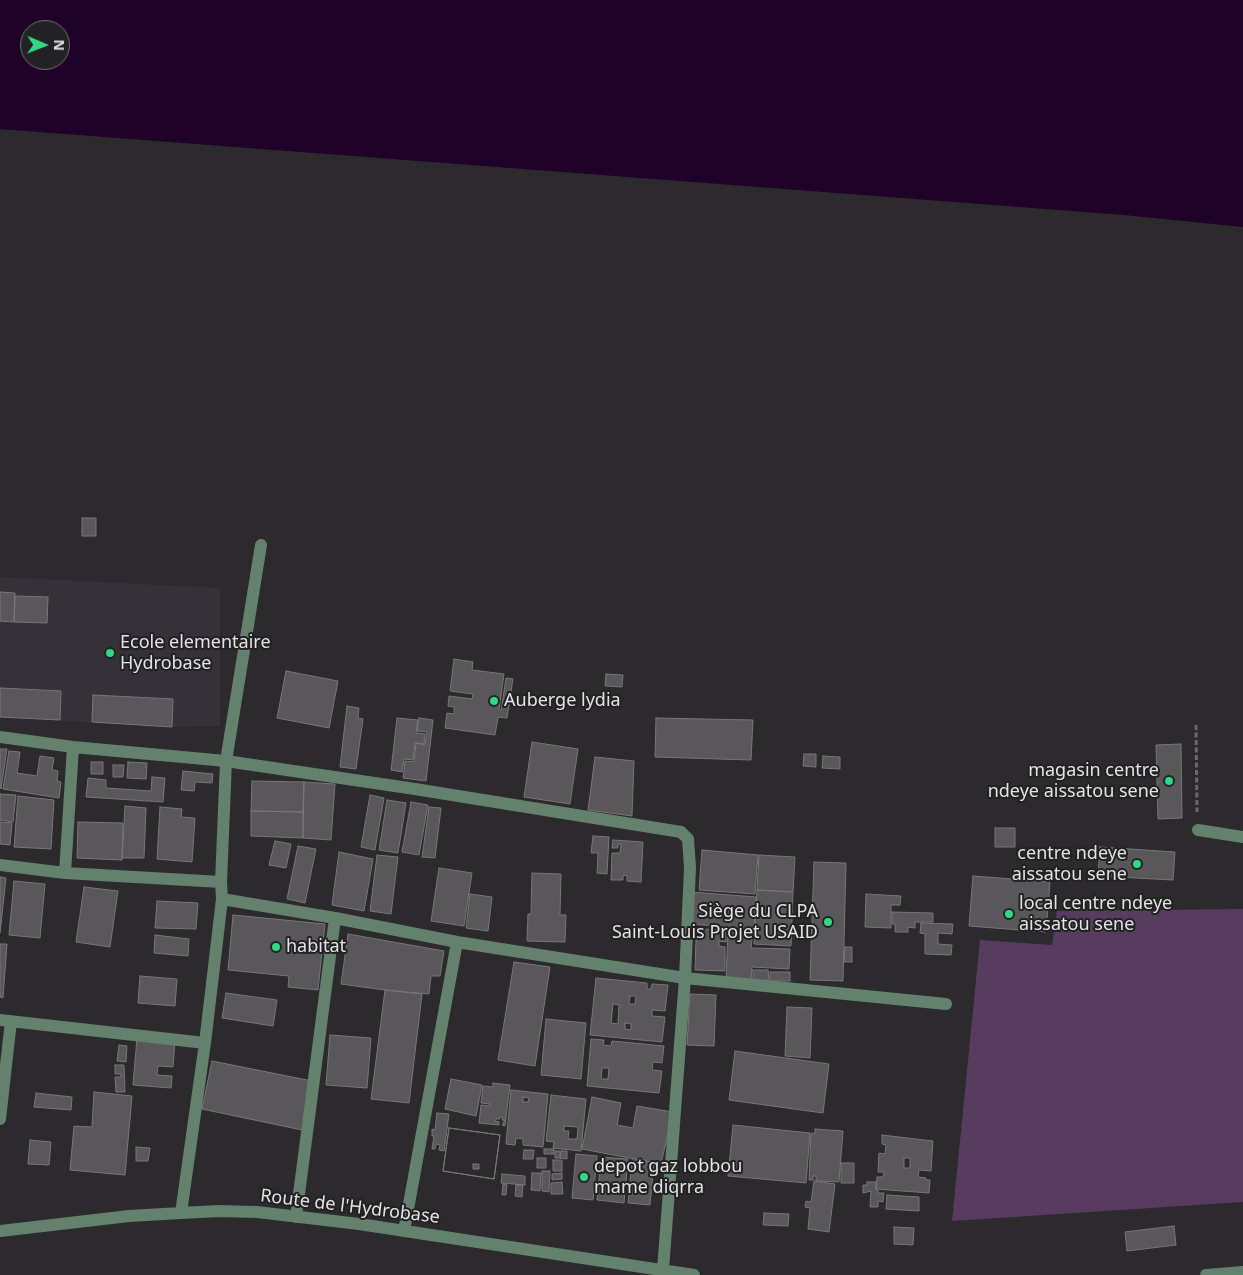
<!DOCTYPE html>
<html>
<head>
<meta charset="utf-8">
<style>
	body { margin:0 }
	#map { position:relative; width:1243px; height:1275px; overflow:hidden; background:#2c2a2c; font-family:"Noto Sans",sans-serif }
	canvas { display:block }
	.north { position:absolute; left:20px; top:20px; width:50px; height:50px; box-sizing:border-box; background:#222123; border:1px solid #706f70; border-radius:50%; rotate:91deg; font-size:14px; font-weight:700; line-height:20px; text-align:center; color:#e4e3e4 }
	.north::after { content:''; display:block; margin:auto; width:18px; height:22px; background:#2fd883; clip-path:polygon(50% 0,100% 100%,50% 72%,0 100%) }
</style>
</head>
<body>
<div id="map">
<canvas width="1243" height="1275"></canvas>
<div class="north">N</div>
</div>
<script>
const c = document.querySelector('canvas').getContext('2d');
c.lineJoin = 'round';
function fill(path, color) { c.fillStyle = color; c.fill(path, 'evenodd'); }
const poly = rows => new Path2D(rows.map(r => 'M' + r).join(''));
function strokePath(path, color, width, dash) { c.strokeStyle = color; c.lineWidth = width; c.lineCap = dash ? 'butt' : 'round'; c.setLineDash(dash || []); c.stroke(path); }
function label(font, color, halo, rows, align = 'center') {
  c.font = font + ' "Noto Sans",sans-serif'; c.lineWidth = 4; c.setLineDash([]); c.textBaseline = 'middle'; c.strokeStyle = halo; c.fillStyle = color; for (const [text, x, y, turn = 0] of rows) {
    c.save(); c.translate(x, y); c.rotate((+turn || 0) * Math.PI / 180); c.textAlign = isNaN(turn) ? turn : align; if (halo) c.strokeText(text, 0, 0); c.fillText(text, 0, 0); c.restore();
  }
}
fill(poly([
	[0,577,220,588,220,726,172,727,0,717]
]), '#363138');
fill(poly([
	[1243,909,1243,1202,952,1221,980,940,1052,945,1057,911]
]), '#573c60');
fill(poly([
	[0,0,1243,0,1243,227,1124,215,0,129],
	[30,30,60,30,60,60,30,60]
]), '#1f0227');
const building = poly([
	[82,518,96,518,96,536,82,536,82,518],
	[0,592,15,593,14,622,0,621,0,592],
	[15,596,48,597,47,623,14,622,15,596],
	[454,659,473,662,472,670,504,674,499,710,501,711,506,678,513,679,507,718,498,717,495,735,445,728,447,713,454,714,454,707,448,706,449,696,472,699,473,694,450,691,454,659],
	[286,671,338,681,329,728,277,718,286,671],
	[606,674,623,675,622,687,605,686,606,674],
	[0,688,61,691,60,720,0,717,0,688],
	[93,695,173,699,172,727,92,722,93,695],
	[347,706,359,708,358,718,363,719,356,769,340,767,347,706],
	[397,718,418,720,416,733,425,734,424,744,415,743,413,760,404,759,402,772,391,770,397,718],
	[419,718,433,720,426,781,403,778,405,761,414,762,416,743,425,745,427,732,417,731,419,718],
	[656,718,753,720,751,760,655,757,656,718],
	[532,742,578,749,570,804,524,797,532,742],
	[1181,744,1182,818,1158,819,1156,745,1181,744],
	[0,749,7,749,1,789,0,788,0,749],
	[9,751,20,752,17,773,37,776,40,756,54,758,52,770,58,771,57,781,61,782,59,798,3,789,9,751],
	[804,754,816,754,816,767,803,766,804,754],
	[823,756,840,757,840,769,822,768,823,756],
	[595,757,634,761,632,816,588,810,595,757],
	[91,762,103,762,103,774,91,774,91,762],
	[128,762,147,763,146,779,127,778,128,762],
	[113,765,124,765,123,777,113,777,113,765],
	[183,771,213,774,212,783,195,782,194,791,181,790,183,771],
	[152,777,165,778,163,802,86,797,88,778,106,780,106,788,151,791,152,777],
	[252,781,304,782,303,812,251,811,252,781],
	[304,782,335,784,331,840,303,838,304,782],
	[0,794,16,795,13,822,0,820,0,794],
	[370,795,384,798,375,850,361,847,370,795],
	[18,796,54,800,51,849,14,847,18,796],
	[387,800,406,803,398,853,379,850,387,800],
	[411,802,428,805,419,855,402,852,411,802],
	[125,806,146,808,144,858,122,858,125,806],
	[160,807,182,809,181,817,195,818,192,862,157,859,160,807],
	[429,807,441,808,435,858,422,857,429,807],
	[251,811,303,812,303,838,251,836,251,811],
	[0,822,12,823,10,845,0,844,0,822],
	[78,822,123,823,122,860,77,858,78,822],
	[995,828,1015,828,1015,847,995,847,995,828],
	[593,836,609,837,607,874,597,873,598,853,591,853,593,836],
	[613,840,643,842,641,882,627,881,627,876,623,875,623,880,611,880,612,853,620,853,621,844,618,844,618,848,612,848,613,840],
	[275,841,291,844,286,868,269,865,275,841],
	[298,846,316,849,305,903,287,899,298,846],
	[1100,847,1175,852,1173,880,1098,876,1100,847],
	[702,850,758,855,755,894,699,890,702,850],
	[339,852,373,859,364,911,332,905,339,852],
	[377,855,398,857,391,914,370,911,377,855],
	[759,855,795,857,793,892,757,890,759,855],
	[814,862,846,863,843,981,810,980,814,862],
	[439,868,472,873,464,926,431,921,439,868],
	[532,873,561,874,560,915,566,915,565,942,527,941,528,914,531,914,532,873],
	[973,876,1050,882,1046,932,969,926,973,876],
	[0,877,6,878,0,933,0,877],
	[14,881,45,884,40,938,9,935,14,881],
	[84,887,118,891,110,947,76,942,84,887],
	[757,890,793,892,791,946,754,944,757,890],
	[692,892,756,897,754,929,690,924,692,892],
	[470,894,492,897,488,931,466,928,470,894],
	[866,894,901,896,900,905,891,905,891,928,865,927,866,894],
	[157,901,198,903,196,929,155,928,157,901],
	[892,912,933,913,933,922,915,922,915,928,908,927,908,932,895,932,895,924,892,924,892,912],
	[233,915,325,924,318,990,288,987,289,976,228,970,233,915],
	[921,923,953,924,952,934,938,933,938,944,952,945,951,955,925,954,925,934,920,933,921,923],
	[703,929,726,930,726,942,719,941,719,946,725,947,725,971,695,970,696,939,703,939,703,929],
	[728,930,753,931,751,948,790,949,789,969,752,967,751,982,726,981,728,930],
	[348,934,444,951,440,976,431,976,429,994,385,990,341,984,348,934],
	[155,935,189,939,188,956,154,953,155,935],
	[0,944,7,944,3,998,0,997,0,944],
	[845,947,852,947,852,962,844,962,845,947],
	[514,962,550,967,535,1066,498,1060,514,962],
	[753,970,768,970,769,980,753,981,753,970],
	[770,972,790,972,790,981,770,981,770,972],
	[140,976,177,979,175,1006,138,1003,140,976],
	[596,978,647,983,647,989,651,989,652,984,668,985,665,1011,652,1010,652,1016,665,1017,662,1042,590,1035,596,978],
	[630,996,636,996,635,1004,629,1004,630,996],
	[613,1004,619,1005,618,1024,611,1023,613,1004],
	[625,1023,631,1024,631,1030,625,1029,625,1023],
	[385,990,422,994,409,1103,371,1099,385,990],
	[226,993,277,1000,273,1026,222,1018,226,993],
	[690,994,716,995,714,1046,687,1045,690,994],
	[787,1007,812,1008,810,1058,785,1056,787,1007],
	[546,1019,586,1023,581,1079,541,1075,546,1019],
	[330,1035,371,1038,367,1088,326,1085,330,1035],
	[137,1038,175,1041,173,1067,158,1066,157,1075,172,1076,171,1088,133,1085,137,1038],
	[591,1039,604,1040,603,1045,611,1046,612,1041,664,1046,662,1063,653,1062,652,1070,662,1071,659,1093,587,1086,591,1039],
	[602,1068,609,1068,608,1079,601,1079,602,1068],
	[119,1045,127,1046,126,1062,117,1061,119,1045],
	[735,1051,829,1064,823,1113,729,1100,735,1051],
	[212,1061,312,1081,302,1130,202,1109,212,1061],
	[115,1065,124,1065,125,1092,116,1092,115,1077,121,1077,121,1074,115,1074,115,1065],
	[451,1079,482,1085,476,1116,445,1109,451,1079],
	[493,1083,510,1085,505,1126,502,1125,505,1120,502,1120,503,1117,500,1117,500,1119,496,1119,495,1121,499,1122,499,1125,479,1123,481,1105,490,1106,490,1104,481,1103,483,1086,493,1087,493,1083],
	[511,1090,548,1094,543,1147,523,1145,523,1139,516,1138,515,1145,506,1144,511,1090],
	[523,1097,529,1098,528,1102,523,1102,523,1097],
	[94,1092,132,1096,125,1175,70,1170,74,1126,92,1127,94,1092],
	[36,1093,72,1097,71,1110,34,1107,36,1093],
	[551,1095,586,1099,581,1151,553,1148,554,1142,546,1141,551,1095],
	[564,1126,578,1127,577,1139,568,1139,569,1131,564,1131,564,1126],
	[592,1097,621,1103,617,1125,633,1128,637,1106,673,1112,661,1164,582,1149,592,1097],
	[437,1113,449,1114,444,1151,439,1150,440,1145,436,1144,435,1149,432,1149,434,1136,432,1136,432,1129,435,1130,437,1113],
	[733,1125,810,1133,806,1183,728,1176,733,1125],
	[449,1128,500,1135,494,1179,443,1171,449,1128],
	[473,1164,479,1164,479,1169,473,1169,473,1164],
	[449,1128,500,1135,494,1179,443,1171,449,1128],
	[815,1129,843,1131,839,1182,816,1181,816,1176,813,1176,813,1180,809,1180,811,1133,815,1134,815,1129],
	[882,1135,933,1141,931,1171,919,1170,918,1177,926,1178,926,1180,930,1180,929,1193,876,1189,877,1177,883,1177,884,1172,878,1172,879,1153,885,1154,886,1145,882,1144,882,1135],
	[904,1158,910,1158,910,1168,904,1168,904,1158],
	[30,1140,51,1142,49,1165,28,1164,30,1140],
	[136,1147,150,1148,148,1161,136,1161,136,1147],
	[544,1149,554,1149,554,1154,544,1154,544,1149],
	[524,1150,534,1150,533,1159,523,1159,524,1150],
	[555,1151,560,1151,560,1158,555,1158,555,1151],
	[561,1151,567,1151,567,1159,560,1158,561,1151],
	[576,1154,597,1156,593,1200,572,1198,576,1154],
	[601,1157,628,1159,624,1203,597,1200,601,1157],
	[607,1183,611,1184,610,1190,606,1190,607,1183],
	[537,1158,546,1158,546,1168,537,1168,537,1158],
	[553,1160,562,1160,562,1171,553,1171,553,1160],
	[632,1160,654,1162,650,1205,628,1203,632,1160],
	[841,1163,854,1163,854,1183,841,1183,841,1163],
	[542,1171,550,1171,549,1192,542,1191,542,1171],
	[532,1173,541,1173,540,1191,531,1190,532,1173],
	[562,1173,562,1179,552,1180,552,1174,562,1173],
	[502,1174,525,1176,525,1185,501,1183,502,1174],
	[814,1181,835,1184,829,1232,808,1229,810,1208,805,1207,806,1201,811,1202,814,1181],
	[562,1182,563,1194,551,1194,551,1183,562,1182],
	[867,1182,876,1182,876,1190,878,1190,878,1193,884,1193,883,1202,878,1201,878,1207,870,1207,871,1191,863,1193,863,1185,867,1185,867,1182],
	[503,1184,507,1185,506,1195,502,1195,503,1184],
	[516,1185,523,1185,522,1197,515,1196,516,1185],
	[887,1195,919,1197,919,1211,886,1209,887,1195],
	[764,1213,789,1214,788,1226,763,1225,764,1213],
	[1174,1226,1176,1245,1127,1251,1125,1232,1174,1226],
	[894,1227,914,1228,913,1245,894,1244,894,1227]
]);
fill(building, '#59575a');
strokePath(building, '#787678', 1);
strokePath(poly([
	[1196,725,1197,812]
]), '#696769', 3, [5, 2.5]);
strokePath(poly([
	[0,737,73,747,226,761,415,789,681,832,688,839,690,868,685,978,663,1270],
	[1198,830,1243,837],
	[0,865,65,873,221,882],
	[65,873,73,747],
	[222,899,335,918,457,942,685,978,946,1004],
	[0,1020,205,1043],
	[0,1119,11,1021],
	[181,1213,205,1043,222,899,221,882,226,761,261,545],
	[296,1217,335,918],
	[0,1231,129,1216,181,1213,219,1211,257,1212,359,1224,694,1275],
	[404,1231,457,942],
	[1206,1275,1243,1272]
]), '#64816e', 12);
for (const [x, y, r, color] of [
	[110,653,5,"#2fd883"],
	[494,701,5,"#2fd883"],
	[1169,781,5,"#2fd883"],
	[1137,864,5,"#2fd883"],
	[1009,914,5,"#2fd883"],
	[828,922,5,"#2fd883"],
	[276,947,5,"#2fd883"],
	[584,1177,5,"#2fd883"]
]) { const dot = new Path2D(); dot.arc(x, y, r, 0, 2 * Math.PI); c.fillStyle = color; c.fill(dot); strokePath(dot, '#222123', 2); }
label('18px', '#e4e3e4', '#222123', [
	["Ecole elementaire",120,643],
	["Hydrobase",120,664],
	["Auberge lydia",504,701],
	["magasin centre",1159,771,"right"],
	["ndeye aissatou sene",1159,792,"right"],
	["centre ndeye",1127,854,"right"],
	["aissatou sene",1127,875,"right"],
	["local centre ndeye",1019,904],
	["aissatou sene",1019,925],
	["Siège du CLPA",818,912,"right"],
	["Saint-Louis Projet USAID",818,933,"right"],
	["habitat",286,947],
	["depot gaz lobbou",594,1167],
	["mame diqrra",594,1188]
], 'left');
label('18px', '#e4e3e4', '#222123', [
	["Route de l'Hydrobase",350,1207,7]
]);
</script>
</body>
</html>
